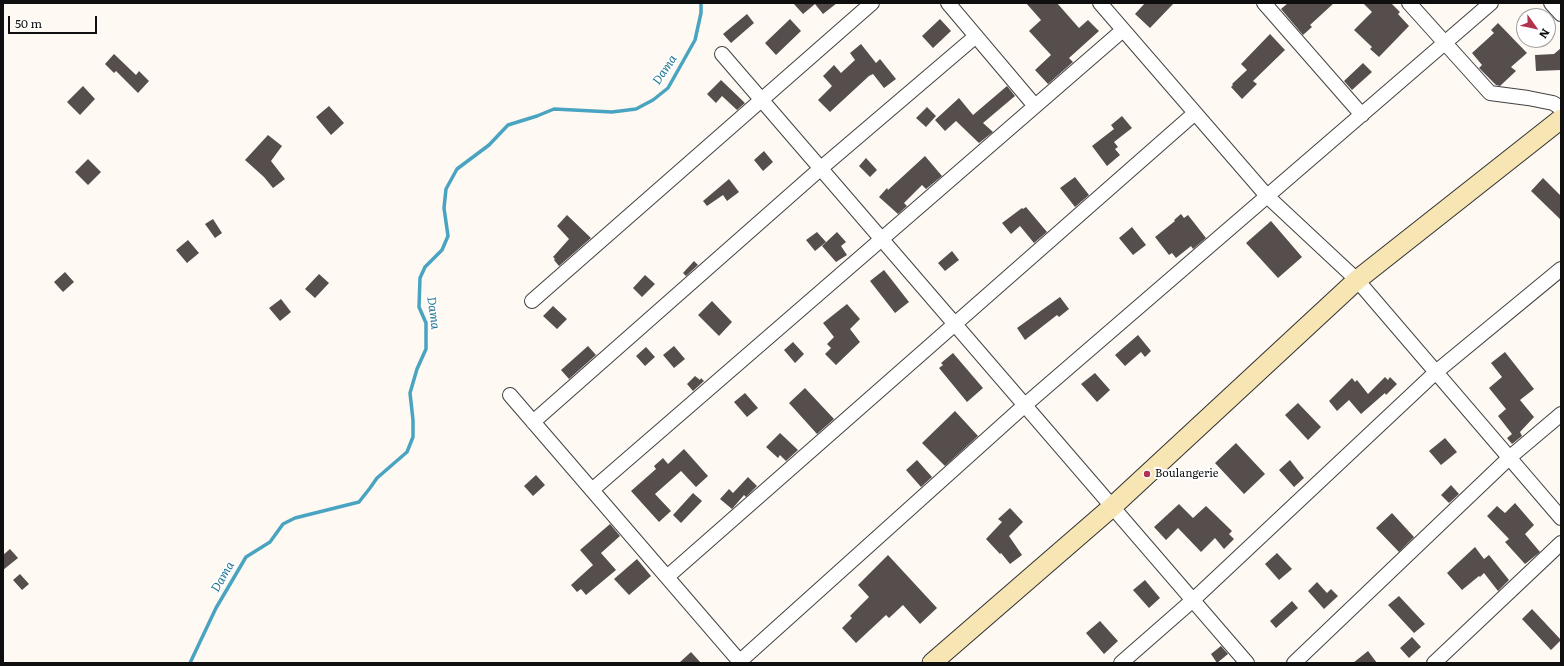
<!DOCTYPE html>
<html>
<head>
<meta charset="utf-8">
<style>
	body { margin:0 }
	#map { position:relative; width:1564px; height:666px; overflow:hidden; background:#fef9f2; font-family:Literata,serif }
	canvas { display:block }
	.frame { position:absolute; inset:0; border:4px solid #0f0f0f; pointer-events:none }
	.north { position:absolute; left:1516px; top:8px; width:40px; height:40px; box-sizing:border-box; background:#fff; border:1px solid #9f9f9f; border-radius:50%; rotate:123deg; font-size:11px; font-weight:700; line-height:16px; text-align:center; color:#0f0f0f }
	.north::after { content:''; display:block; margin:auto; width:14px; height:18px; background:#b2334e; clip-path:polygon(50% 0,100% 100%,50% 72%,0 100%) }
	.scale { position:absolute; left:8px; top:16px; width:89px; height:18px; box-sizing:border-box; border:2px solid #0f0f0f; border-top:0; padding-left:5px; font-size:12px; line-height:14px; white-space:nowrap; color:#0f0f0f; -webkit-text-stroke:3px #fff; paint-order:stroke }
</style>
</head>
<body>
<div id="map">
<canvas width="1564" height="666"></canvas>
<div class="frame"></div>
<div class="north">N</div>
<div class="scale">50 m</div>
</div>
<script>
const c = document.querySelector('canvas').getContext('2d');
c.lineJoin = 'round';
const poly = rows => new Path2D(rows.map(r => 'M' + r).join(''));
function strokePath(path, color, width, dash) { c.strokeStyle = color; c.lineWidth = width; c.lineCap = dash ? 'butt' : 'round'; c.setLineDash(dash || []); c.stroke(path); }
function fill(path, color) { c.fillStyle = color; c.fill(path, 'evenodd'); }
function label(font, color, halo, rows, align = 'center') {
  c.font = font + ' Literata,serif'; c.lineWidth = 4; c.setLineDash([]); c.textBaseline = 'middle'; c.strokeStyle = halo; c.fillStyle = color; for (const [text, x, y, turn = 0] of rows) {
    c.save(); c.translate(x, y); c.rotate((+turn || 0) * Math.PI / 180); c.textAlign = isNaN(turn) ? turn : align; if (halo) c.strokeText(text, 0, 0); c.fillText(text, 0, 0); c.restore();
  }
}
strokePath(poly([
	[190,663,216,608,246,557,270,542,283,524,295,518,359,502,370,488,377,478,407,452,413,437,413,420,410,393,417,369,426,349,426,323,419,307,420,278,425,267,442,250,448,236,444,208,446,189,457,169,489,145,508,125,537,116,554,109,612,112,636,109,653,100,668,88,695,40,701,13,701,3]
]), '#49a4c1', 3.5);
fill(poly([
	[793,3,837,3,823,14,815,4,803,14],
	[1026,3,1057,3,1079,28,1088,20,1099,31,1069,58,1073,62,1048,84,1035,70,1051,55,1029,31,1041,20],
	[1145,3,1174,3,1150,28,1135,14],
	[1288,3,1334,3,1310,25,1312,27,1303,35,1281,9],
	[1363,3,1391,3,1400,12,1398,14,1409,26,1379,57,1370,49,1372,47,1354,30,1372,12],
	[747,14,754,23,731,43,723,34],
	[790,19,801,31,776,55,765,43],
	[940,19,951,31,933,48,922,36],
	[1498,23,1527,53,1511,67,1516,71,1500,86,1496,85,1479,68,1482,65,1472,53,1494,33,1491,30],
	[1270,34,1285,50,1253,81,1257,84,1242,99,1231,87,1233,85,1232,84,1247,70,1241,64],
	[861,44,876,63,880,59,896,79,884,88,873,74,869,76,830,112,818,100,832,86,823,76,834,65,841,73,855,60,850,53],
	[1561,48,1561,70,1536,71,1535,55,1554,54],
	[114,54,136,75,139,71,149,81,138,93,116,71,114,73,105,64],
	[1363,63,1372,72,1352,90,1344,81],
	[721,80,745,103,737,110,722,96,716,103,707,94],
	[83,86,95,99,80,115,67,102],
	[1007,86,1015,96,983,123,993,132,979,143,956,121,945,131,935,120,959,98,973,115],
	[329,106,344,123,331,135,316,117],
	[927,107,936,116,926,127,916,118],
	[1122,116,1132,128,1114,142,1118,147,1115,149,1120,155,1107,166,1092,146,1114,129,1111,125],
	[268,135,282,146,271,161,285,179,273,188,264,177,245,160],
	[764,151,773,162,763,171,754,160],
	[925,156,942,176,926,189,922,185,904,203,907,206,898,214,879,197,887,188,888,190],
	[866,158,877,170,870,177,859,166],
	[88,159,101,172,88,185,75,172],
	[1075,177,1089,195,1075,207,1060,188],
	[1543,178,1561,196,1561,220,1531,191],
	[729,179,739,192,727,201,723,195,707,206,703,201],
	[1026,207,1047,232,1034,243,1020,226,1011,234,1002,223,1022,208,1023,209],
	[1181,214,1184,218,1188,215,1206,238,1193,249,1191,246,1176,258,1172,253,1169,255,1155,237,1175,221,1174,220],
	[567,215,591,238,559,266,554,260,555,259,553,257,569,239,557,226],
	[213,219,222,233,215,238,205,224],
	[1271,221,1302,257,1278,278,1246,243],
	[1132,227,1146,245,1133,255,1119,238],
	[817,232,826,242,815,251,806,240],
	[837,232,846,242,841,246,847,255,836,262,822,246],
	[188,240,199,253,187,263,176,250],
	[952,251,959,260,945,271,938,263],
	[694,261,698,265,686,276,683,273],
	[884,270,909,302,895,313,870,281],
	[65,272,74,282,63,292,54,282],
	[319,274,329,283,315,298,305,289],
	[645,275,655,284,642,297,633,288],
	[1060,297,1069,309,1059,317,1057,315,1025,340,1017,328],
	[281,299,291,312,280,321,269,308],
	[712,301,732,322,719,336,698,315],
	[847,304,860,319,850,329,860,342,836,365,825,354,831,348,827,344,834,337,823,323],
	[553,306,567,319,557,329,543,316],
	[1138,335,1151,351,1145,357,1141,352,1125,366,1115,355],
	[793,342,804,354,795,363,784,350],
	[588,346,596,355,569,379,561,370],
	[674,346,685,359,674,368,663,355],
	[646,347,655,357,645,366,636,356],
	[1505,352,1534,389,1520,400,1534,417,1520,432,1522,436,1512,444,1507,438,1512,434,1498,416,1506,409,1489,388,1502,377,1491,363],
	[953,353,983,388,967,402,939,368,943,365,941,363],
	[1095,373,1110,390,1097,402,1081,384],
	[695,376,700,380,701,378,704,381,693,391,687,384],
	[1385,377,1388,380,1390,377,1397,384,1386,395,1385,393,1361,414,1349,400,1337,411,1329,401,1352,378,1355,382,1357,380,1368,394],
	[805,388,834,419,817,434,789,403],
	[745,393,758,408,747,417,734,402],
	[1298,403,1321,427,1308,440,1285,415],
	[955,411,978,436,945,466,922,443],
	[780,433,798,450,786,461,780,455,778,458,766,447],
	[1445,438,1457,452,1441,465,1429,451],
	[1236,443,1265,474,1244,494,1215,463],
	[684,449,708,476,696,487,681,471,655,494,671,511,659,522,631,491,656,469,654,466,663,458,668,464],
	[917,460,932,477,921,487,906,470],
	[1290,460,1304,478,1294,487,1279,470],
	[536,475,545,485,533,496,524,486],
	[748,477,757,486,746,497,744,495,732,509,720,499,729,489,733,493],
	[1451,485,1459,494,1449,503,1441,495],
	[693,493,702,501,681,523,673,515],
	[1515,503,1534,525,1525,534,1540,552,1525,564,1505,542,1509,539,1487,516,1497,506,1505,513],
	[1179,504,1193,518,1206,506,1232,531,1229,534,1234,539,1224,549,1215,538,1201,552,1178,528,1166,540,1154,527],
	[1010,508,1023,522,1009,536,1022,555,1010,564,1001,553,1000,554,986,539,1002,522,998,519],
	[1392,513,1414,537,1399,552,1376,528],
	[610,524,620,536,601,553,616,570,586,595,581,589,577,592,571,585,593,565,580,550],
	[1475,547,1484,559,1489,555,1509,580,1498,591,1484,573,1480,577,1479,576,1462,590,1447,573],
	[10,549,18,558,3,570,3,555],
	[1277,553,1292,569,1279,580,1265,564],
	[888,555,937,608,920,624,903,605,889,618,886,615,856,643,842,628,852,618,850,616,869,597,858,585],
	[637,559,651,576,629,595,614,579],
	[20,574,29,584,22,590,13,580],
	[1145,580,1160,598,1149,608,1133,590],
	[1317,582,1327,593,1331,589,1338,596,1324,609,1308,591],
	[1399,596,1425,624,1414,633,1388,605],
	[1292,601,1298,608,1276,628,1270,621],
	[1532,609,1561,640,1551,650,1522,619],
	[1100,621,1118,641,1104,654,1086,633],
	[1412,637,1421,647,1409,658,1400,648],
	[1221,646,1228,654,1217,663,1211,654],
	[1368,651,1377,663,1353,663],
	[691,652,701,663,679,663]
]), '#564e4c');
const street = poly([
	[948,3,1035,106],
	[1100,3,1267,196,1357,280,1561,518],
	[1264,3,1362,115],
	[1409,3,1490,93,1528,98,1553,103,1561,108],
	[1551,3,1561,14],
	[722,54,1247,663],
	[532,301,872,3],
	[510,395,741,663],
	[533,422,820,169,976,36],
	[592,490,1123,30],
	[667,577,1195,113],
	[738,663,1025,405,1491,3],
	[1121,663,1193,600,1436,372,1561,269],
	[1294,663,1509,458,1561,414],
	[1434,663,1561,543]
]);
const secondary = poly([
	[932,663,1112,507,1357,280,1561,119]
]);
strokePath(street, '#424242', 16);
strokePath(secondary, '#313131', 21);
strokePath(street, '#fff', 14);
strokePath(secondary, '#f7e5b3', 19);
for (const [x, y, r, color] of [
	[1147,474,4,"#b2334e"]
]) { const dot = new Path2D(); dot.arc(x, y, r, 0, 2 * Math.PI); c.fillStyle = color; c.fill(dot); strokePath(dot, '#fff', 1.5); }
label('11px', '#0f0f0f', '#fff', [
	["Boulangerie",1155,474]
], 'left');
label('italic 12px', '#237695', '#fff', [
	["Dama",665,70,-56],
	["Dama",433,313,82],
	["Dama",223,577,-60]
]);
</script>
</body>
</html>
